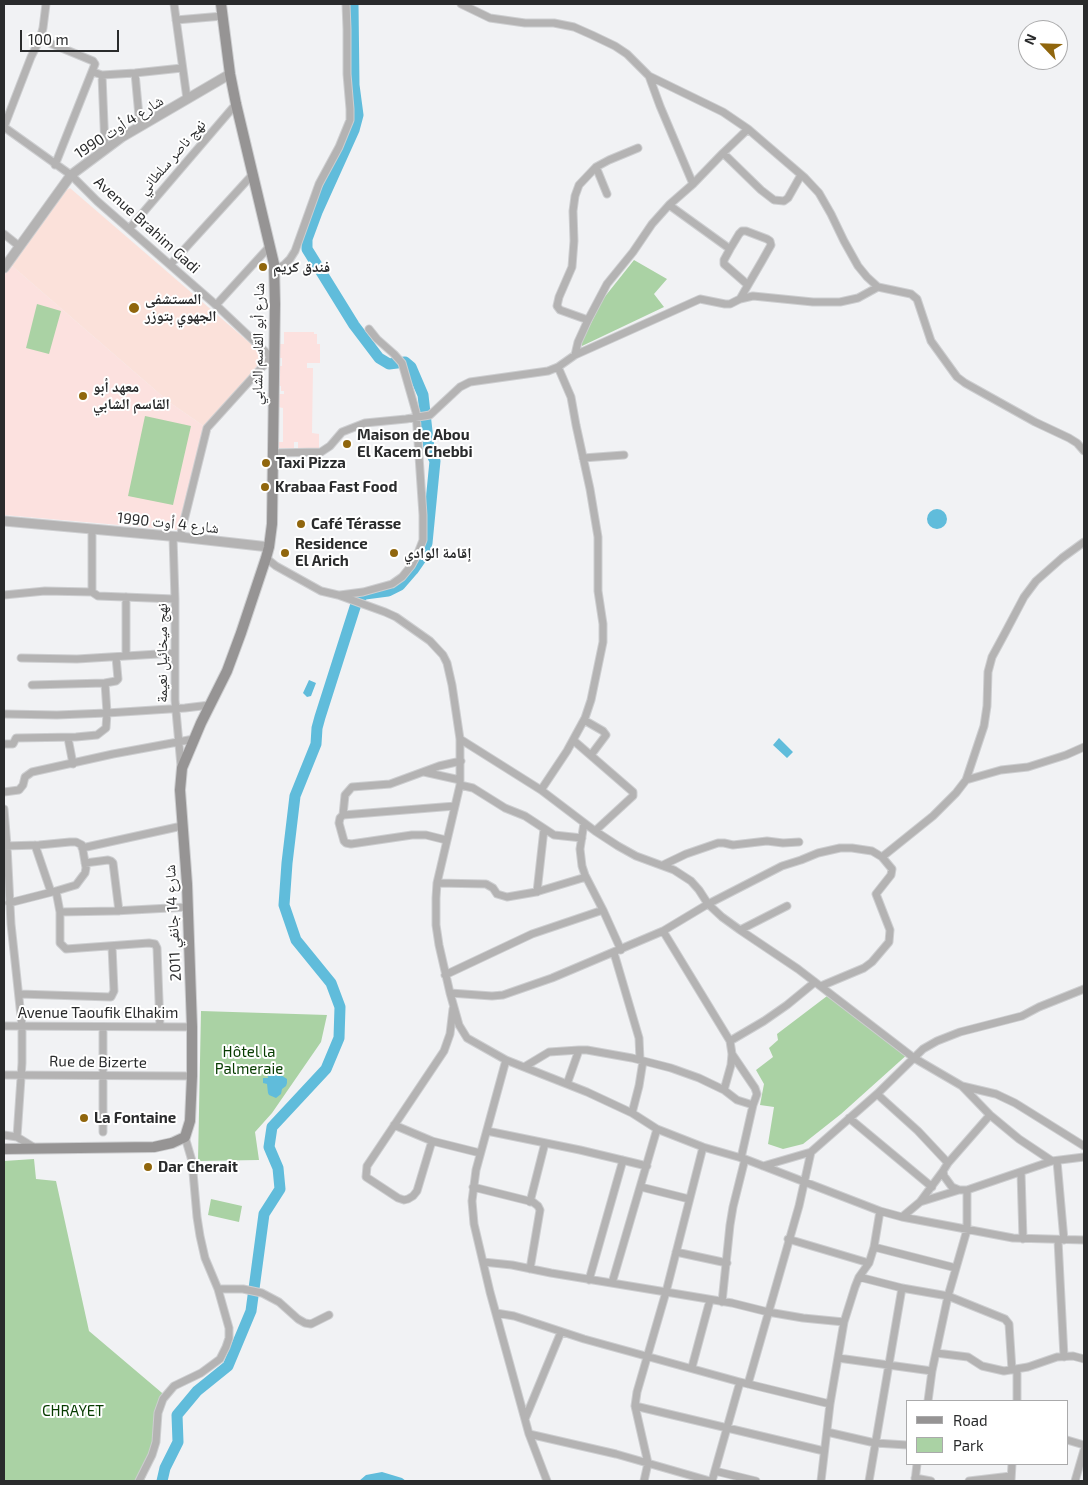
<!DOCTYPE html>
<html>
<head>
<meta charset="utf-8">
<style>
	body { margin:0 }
	#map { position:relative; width:1088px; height:1485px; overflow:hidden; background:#f1f2f4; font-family:"Exo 2",sans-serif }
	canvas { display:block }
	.frame { position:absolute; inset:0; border:5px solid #2a2b2c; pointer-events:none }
	.legend { position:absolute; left:906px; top:1400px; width:162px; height:65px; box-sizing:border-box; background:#fff; border:1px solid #aaaaab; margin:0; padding:6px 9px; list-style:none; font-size:15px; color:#2a2b2c }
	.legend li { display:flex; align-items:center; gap:10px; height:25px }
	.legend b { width:25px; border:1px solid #aaaaab }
	.north { position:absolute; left:1018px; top:20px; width:50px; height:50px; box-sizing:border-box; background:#fff; border:1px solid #aaaaab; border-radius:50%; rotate:294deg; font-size:14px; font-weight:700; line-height:20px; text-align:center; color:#2a2b2c }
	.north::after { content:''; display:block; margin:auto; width:18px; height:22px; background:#90660d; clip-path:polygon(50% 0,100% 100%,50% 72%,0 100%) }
	.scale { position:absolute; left:20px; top:30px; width:99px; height:22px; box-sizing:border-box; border:2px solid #2a2b2c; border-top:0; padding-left:6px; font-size:15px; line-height:18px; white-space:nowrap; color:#2a2b2c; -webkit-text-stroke:4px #fff; paint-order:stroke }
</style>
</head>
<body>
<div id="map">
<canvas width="1088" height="1485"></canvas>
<div class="frame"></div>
<ul class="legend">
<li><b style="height:6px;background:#969494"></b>Road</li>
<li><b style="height:14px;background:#aad2a4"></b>Park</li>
</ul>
<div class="north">N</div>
<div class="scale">100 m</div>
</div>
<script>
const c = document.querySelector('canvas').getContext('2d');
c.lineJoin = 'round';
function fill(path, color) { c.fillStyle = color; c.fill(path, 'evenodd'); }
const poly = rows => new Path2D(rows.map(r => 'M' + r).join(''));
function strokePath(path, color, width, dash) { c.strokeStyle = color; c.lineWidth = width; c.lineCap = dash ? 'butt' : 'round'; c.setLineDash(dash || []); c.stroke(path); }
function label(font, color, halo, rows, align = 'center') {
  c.font = font + ' "Exo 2","Noto Naskh Arabic",sans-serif'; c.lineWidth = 4; c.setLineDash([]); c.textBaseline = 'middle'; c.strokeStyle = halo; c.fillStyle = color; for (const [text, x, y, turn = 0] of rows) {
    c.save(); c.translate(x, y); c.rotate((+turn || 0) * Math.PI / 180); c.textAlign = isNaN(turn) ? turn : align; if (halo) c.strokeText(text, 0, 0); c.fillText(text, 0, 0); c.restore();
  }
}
fill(poly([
	[11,265,169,402,205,427,177,530,4,515,4,276],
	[284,332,314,332,314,334,317,334,317,344,320,344,320,363,307,363,307,368,313,368,312,433,319,434,319,449,298,449,298,442,294,442,294,448,278,448,278,442,283,442,283,408,278,407,278,394,284,394,284,391,281,391,281,386,279,386,280,366,282,366,282,358,279,358,279,344,284,344]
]), '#fce1df');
fill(poly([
	[70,188,265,356,257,366,205,427,169,402,11,265,57,195]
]), '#fbe1da');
fill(poly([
	[634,260,667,279,654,294,664,307,582,346,582,341,603,299],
	[37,304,61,311,49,354,26,348],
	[145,416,191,426,173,505,128,496],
	[831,993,907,1048,909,1053,841,1114,803,1144,783,1149,768,1144,774,1107,760,1105,764,1084,756,1070,773,1057,769,1048,778,1040,777,1034],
	[201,1011,327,1015,321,1042,272,1113,255,1132,259,1160,198,1161],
	[34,1159,36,1179,56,1181,89,1331,168,1398,163,1404,153,1457,144,1481,4,1481,4,1161],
	[211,1199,242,1206,239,1222,208,1215]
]), '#aad2a4');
fill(poly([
	'927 519a10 10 0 1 1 20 0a10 10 0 1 1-20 0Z',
	[309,680,316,683,311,696,307,697,303,693],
	[779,738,793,752,787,758,773,745],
	[275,1065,281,1070,281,1075,287,1079,287,1083,286,1086,282,1089,281,1094,276,1098,269,1095,268,1093,267,1084,263,1083,263,1078,268,1078,267,1073,269,1068],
	[382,1472,402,1478,406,1481,359,1481,366,1475]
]), '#60bcdb');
strokePath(poly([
	[162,1481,165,1468,178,1442,177,1415,197,1391,228,1366,251,1311,264,1214,280,1189,278,1168,269,1147,272,1127,326,1069,339,1038,340,1007,331,983,296,940,284,905,287,863,295,796,316,744,317,728,320,717,356,604,359,598,365,594,388,591,400,585,413,570,422,557,427,543,435,461,429,449,423,395,411,367,405,362,389,364,379,358,354,325,307,249,307,239,317,212,354,130,358,115,354,85,353,4]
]), '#60bcdb', 11);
const minor = poly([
	[174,4,187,99],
	[461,4,490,18,525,23,554,23,574,27,592,35,615,46,627,54,649,76,723,112,748,129,805,178,819,193,831,214,844,241,858,266,867,277,878,287,911,294,917,299,931,341,957,377,965,383,1035,422,1069,438,1077,443,1084,451],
	[176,20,223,16],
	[40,39,93,61,95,64,55,165],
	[93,72,102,75,135,73,182,68],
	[135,73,140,127],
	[102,75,105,149],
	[649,76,660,106,693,184],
	[4,127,71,175,97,201,216,305,271,357],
	[4,127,31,57,40,39,43,28,46,4],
	[723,153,761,190,774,200,784,201,788,198,801,175],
	[596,167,607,194],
	[669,205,730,249],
	[129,229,236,104],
	[4,234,19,246],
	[170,265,253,174],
	[274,270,284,265,290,259,295,251,319,184,339,147,350,120,350,109,347,74,347,29,346,4],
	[740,299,748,285,762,261,771,245,770,241,767,239,746,231,742,231,739,234,730,249,724,260,724,264,748,285],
	[216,305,269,247],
	[588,320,560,310,557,306,559,297,572,267,574,241,573,211,575,196,579,185,596,167,609,160,638,148],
	[575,355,578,342,588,320,607,284,633,252,652,224,669,205,693,184,723,153,748,129],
	[272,453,321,452,330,446,342,432,365,423,406,419,430,415,460,387,470,382,548,371,558,367,575,355,700,299,725,304,730,304,740,299,753,296,813,302,840,302,858,298,878,287],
	[583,458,624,455],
	[92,529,92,592],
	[173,537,175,599,175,700,181,766],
	[180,537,207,428,274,354],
	[266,558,276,566,321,591,338,595,385,612,396,617,430,641,443,655,447,663,452,685,460,739,460,785,437,883,436,898,436,925,439,945,450,993,459,1025,467,1038,506,1060,587,1092,632,1113,657,1129,703,1147,745,1159,880,1211,902,1217,1013,1238,1084,1240],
	[4,595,45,591,92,592,98,596,175,599],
	[340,595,363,592,392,584,402,577,411,566,418,553,423,540,423,515,416,412,402,363,394,354,377,339,369,329],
	[126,597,126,656],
	[21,658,77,659,175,653],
	[105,683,116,681,118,679,116,657],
	[4,714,57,715,107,713,185,708,210,705],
	[584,720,603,731,606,735,591,755],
	[68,738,73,764],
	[460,739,541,790,595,831,618,846,636,856,674,870,691,881,699,890,708,904,722,917,740,930,798,969,914,1058,962,1086,996,1094,1015,1103,1084,1146],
	[573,740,633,792,633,796,595,831],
	[4,744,13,744,16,738,76,737,97,735,106,728,107,713,105,683,32,685],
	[424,772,460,780],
	[966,780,1001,770,1028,767,1066,755,1084,747],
	[460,785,473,788,505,808,525,816,554,835,582,838],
	[541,790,567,751,585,718,591,700,603,642,603,624,598,591,598,537,590,489,576,425,571,397,558,367],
	[4,792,19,790,23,785,25,777,32,772,113,754,194,739],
	[4,809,7,846,11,924,22,1026,22,1063,17,1137],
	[343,815,455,806],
	[584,823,580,849,582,866,585,875,603,910],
	[446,840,426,835,412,835,351,844,346,843,344,841,339,823,340,818,343,815,345,795,352,787,390,784,439,766,461,761],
	[35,845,51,892],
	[4,846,39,845,70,842,76,842,82,845,86,868,85,873,76,885,56,891],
	[82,848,182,826],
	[882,857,933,816,956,793,966,780,984,726,987,706,988,672,992,657,1005,633,1024,597,1036,581,1062,558,1084,542],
	[85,863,108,860,111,861,113,863,119,911],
	[663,865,686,854,718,843,724,843,733,845,767,841,783,843,799,842],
	[437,883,486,884,493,888,497,894,507,897,536,892,586,877],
	[537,892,544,829],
	[9,903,56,891,60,912],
	[740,930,787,906],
	[663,931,730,1041,732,1054,731,1065,724,1090,737,1100,753,1105,741,1158],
	[614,953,639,1038,640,1060],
	[445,975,532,934,603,910,621,950],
	[450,993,492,996,503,995,552,978,663,931,708,904,782,866,801,860,818,853,840,848,852,848,872,851,882,857,892,869,891,875,876,894,890,930,889,942,872,962,864,968,821,986],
	[19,994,111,997,114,991,112,946],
	[4,1026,192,1027],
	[160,1027,157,948,155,944,149,943,66,949,60,943,60,912,114,911,188,907],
	[103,1028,103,1132],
	[730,1041,764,1021,787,1005,815,982],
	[579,1050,587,1050,632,1058,671,1068,699,1078,724,1090],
	[732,1054,755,1088,757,1094,753,1105],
	[506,1060,476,1170,472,1201,474,1224,490,1292,529,1434,547,1481],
	[524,1067,549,1052,579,1050,567,1084],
	[4,1075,192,1076],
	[962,1086,990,1115,1019,1139,1052,1161],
	[877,1094,918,1131,948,1163,943,1171,944,1176,952,1187,959,1190,967,1190,967,1230,948,1296,932,1371,928,1401],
	[632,1113,639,1086,643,1061],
	[849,1118,932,1187],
	[394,1125,432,1141,480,1153],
	[487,1131,580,1150,647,1166],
	[4,1135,17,1137,35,1148],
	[432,1141,417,1191,413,1196,408,1199,404,1200,398,1198,366,1177,367,1166,444,1051,450,1034,453,1009],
	[1057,1161,1064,1240],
	[948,1163,990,1115],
	[763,1166,811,1152,877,1094,923,1049,937,1041,960,1032,1022,1016,1039,1007,1084,989],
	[1021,1172,1023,1239],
	[473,1187,533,1202,538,1206,540,1210,539,1216,530,1269],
	[641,1187,689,1199],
	[967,1190,1052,1161,1084,1157],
	[530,1202,545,1143],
	[920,1202,959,1190],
	[902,1217,920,1202,943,1171],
	[788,1239,869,1263],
	[1058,1240,1064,1357],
	[874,1247,956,1268],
	[676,1252,727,1263],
	[483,1262,512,1265,551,1273,666,1292,732,1303,768,1312,803,1318,844,1322],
	[859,1277,902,1288,948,1296,1005,1319,1009,1324,1012,1370],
	[589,1280,623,1160],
	[612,1283,657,1129],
	[218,1289,243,1289,262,1293,279,1302,298,1319,305,1323,311,1324,329,1315],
	[722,1302,730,1225,733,1207,745,1159],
	[496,1313,514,1316,584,1339,740,1382,830,1404],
	[936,1353,968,1357,982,1366,1004,1371,1028,1367,1057,1357,1073,1356,1084,1359],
	[838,1358,932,1371],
	[692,1367,710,1300],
	[748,1384,799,1206,811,1152],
	[1017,1401,1017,1369],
	[635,1406,824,1451],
	[525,1419,561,1332],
	[827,1432,875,1443,907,1445],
	[529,1434,616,1454,710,1481],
	[1067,1440,1084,1445],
	[715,1471,756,1481],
	[915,1478,931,1481],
	[139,1481,152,1455,156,1442,158,1413,163,1399,174,1386,201,1373,220,1359,226,1347,229,1338,229,1328,218,1289,205,1258,200,1236,197,1217,192,1161,185,1137],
	[644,1481,648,1463,635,1406,637,1392,666,1292,703,1147],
	[712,1481,740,1382],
	[821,1481,830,1404,844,1322,855,1287,859,1277,869,1263,874,1247,880,1211],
	[869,1481,902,1288],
	[915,1481,917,1464],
	[969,1481,1011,1476],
	[1011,1481,1012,1464],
	[1075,1481,1084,1450]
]);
const tertiary = poly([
	[4,268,71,175,122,137,230,74],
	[4,521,180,537,269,547]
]);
const secondary = poly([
	[4,1149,154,1147,172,1143,185,1137,190,1121,192,1076,192,1027,187,884,180,790,182,768,201,723,227,671,241,633,266,558,269,547,272,524,275,304,274,264,236,104,230,74,221,4]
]);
strokePath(minor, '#cdced0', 9);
strokePath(tertiary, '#cdced0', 11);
strokePath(secondary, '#cdced0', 12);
strokePath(minor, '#b4b3b3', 7);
strokePath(tertiary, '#b4b3b3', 9);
strokePath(secondary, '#969494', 10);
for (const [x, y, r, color] of [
	[263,267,5,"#90660d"],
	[134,308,6,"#90660d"],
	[83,396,5,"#90660d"],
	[347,444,5,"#90660d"],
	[266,463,5,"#90660d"],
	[265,487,5,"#90660d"],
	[301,524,5,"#90660d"],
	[285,553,5,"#90660d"],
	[394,553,5,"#90660d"],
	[84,1118,5,"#90660d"],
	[148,1167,5,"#90660d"]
]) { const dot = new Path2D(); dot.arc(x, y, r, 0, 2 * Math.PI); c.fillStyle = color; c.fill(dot); strokePath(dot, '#fff', 2); }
label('15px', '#2a2b2c', '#fff', [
	["شارع 4 أوت 1990",119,127,-33],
	["نهج ناصر سلطاني",172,157,-49],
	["Avenue Brahim Gadi",147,225,42],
	["شارع أبو القاسم الشابي",258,344,-89],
	["شارع 4 أوت 1990",168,523,6],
	["نهج ميخائيل نعيمة",162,653,-90],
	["شارع 14 جانفي 2011",173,923,-93],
	["Avenue Taoufik Elhakim",98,1013],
	["Rue de Bizerte",98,1062,1]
]);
label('bold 15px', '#2a2b2c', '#fff', [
	["فندق كريم",273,267],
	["المستشفى",145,299],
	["الجهوي بتوزر",145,316],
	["معهد أبو",93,387],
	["القاسم الشابي",93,404],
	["Maison de Abou",357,435],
	["El Kacem Chebbi",357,452],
	["Taxi Pizza",276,463],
	["Krabaa Fast Food",275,487],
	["Café Térasse",311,524],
	["Residence",295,544],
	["El Arich",295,561],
	["إقامة الوادي",404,553],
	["La Fontaine",94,1118],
	["Dar Cherait",158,1167]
], 'left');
label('15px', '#073c00', '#fff', [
	["Hôtel la",249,1052],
	["Palmeraie",249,1069],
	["CHRAYET",73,1411]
]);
</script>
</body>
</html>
